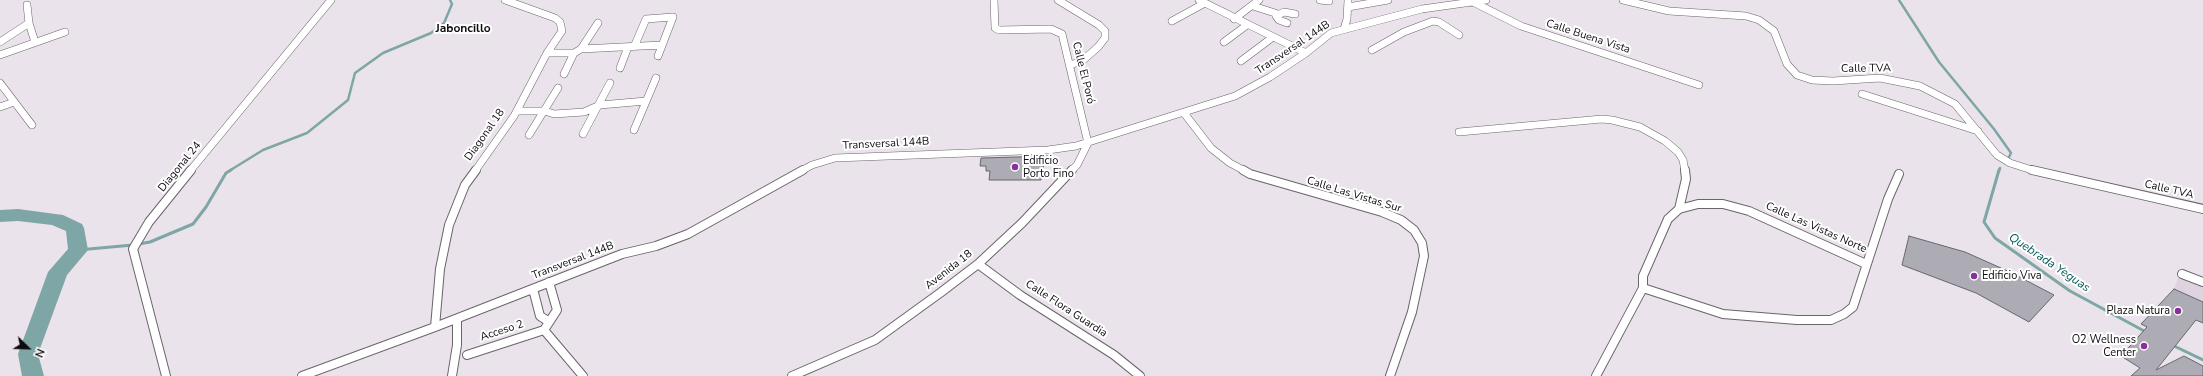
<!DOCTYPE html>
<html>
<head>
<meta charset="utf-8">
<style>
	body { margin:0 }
	#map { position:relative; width:2203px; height:376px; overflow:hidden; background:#ebe3eb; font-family:"Nunito Sans",sans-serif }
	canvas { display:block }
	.north { position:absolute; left:8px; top:328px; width:40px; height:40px; -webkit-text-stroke:3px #fff; paint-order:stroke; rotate:113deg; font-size:11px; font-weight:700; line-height:16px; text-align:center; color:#0d0b0e }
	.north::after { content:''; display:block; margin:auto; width:14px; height:18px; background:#0d0b0e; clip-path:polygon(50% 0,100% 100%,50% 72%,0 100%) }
</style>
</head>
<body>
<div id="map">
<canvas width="2203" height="376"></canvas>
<div class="north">N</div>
</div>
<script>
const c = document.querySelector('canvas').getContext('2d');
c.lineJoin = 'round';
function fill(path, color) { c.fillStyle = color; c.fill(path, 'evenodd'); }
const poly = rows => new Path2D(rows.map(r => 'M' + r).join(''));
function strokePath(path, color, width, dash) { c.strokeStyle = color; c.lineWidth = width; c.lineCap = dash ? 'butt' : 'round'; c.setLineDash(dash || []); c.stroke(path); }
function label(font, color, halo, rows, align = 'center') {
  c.font = font + ' "Nunito Sans",sans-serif'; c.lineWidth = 4; c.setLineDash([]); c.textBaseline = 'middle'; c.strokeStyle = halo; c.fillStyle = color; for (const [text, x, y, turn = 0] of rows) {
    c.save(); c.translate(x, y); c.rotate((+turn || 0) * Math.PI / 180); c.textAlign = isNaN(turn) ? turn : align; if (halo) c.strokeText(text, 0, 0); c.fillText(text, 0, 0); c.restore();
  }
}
fill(poly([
	[2178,278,2203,287,2203,302,2174,289]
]), '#e0d3e0');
strokePath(poly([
	[1899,0,1939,62,1994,129,2011,153,2009,157],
	[229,171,263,150,307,133,348,100,355,73,383,53,431,33,444,23,452,4,450,0],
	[1999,171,2000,168]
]), '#7fa6a6', 2.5);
strokePath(poly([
	[1999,170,1984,222,1995,238,2070,291,2146,332],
	[139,244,150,242,193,224,206,207,226,173,231,170],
	[78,250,133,245],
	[2172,345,2203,360]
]), '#7fa6a6', 3);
fill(poly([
	[18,209,63,215,82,224,84,228,88,250,67,275,38,354,44,376,22,376,18,354,48,272,68,249,66,231,52,225,18,221,0,222,0,210,18,209]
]), '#7fa6a6');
const building = poly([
	[1051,156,1051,164,1044,164,1043,168,1041,169,1041,180,989,180,990,171,986,171,986,166,980,166,981,158,1051,156],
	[1909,236,1965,252,2010,272,2054,295,2029,322,1976,293,1902,265,1909,236],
	[2174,289,2203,302,2203,323,2196,320,2156,370,2184,356,2203,366,2203,376,2131,376,2140,368,2121,356,2147,327,2141,324,2174,289]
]);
fill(building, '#adacb5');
strokePath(building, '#67666f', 1);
const streetFar1 = poly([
	[994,0,995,28,999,30,1051,29,1062,34,1088,143,1077,165,1071,171],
	[1058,0,1099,25,1105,31,1105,38,1098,47,1082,61,1070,65],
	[1199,0,1306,53],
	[1320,0,1329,1],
	[1623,0,1669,11,1746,16,1759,20,1774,31,1787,64,1797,75,1812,80,1833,81,1880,78,1920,86,1955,104,1997,155,2010,163,2035,171],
	[1473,2,1521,26,1699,85],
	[27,5,29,23,35,42],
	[1253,6,1278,14],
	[1348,7,1388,0],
	[1234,19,1259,0],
	[1172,21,1205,3],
	[1287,23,1279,20,1276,16,1284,12,1295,14],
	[1344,29,1347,19,1348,0],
	[0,42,29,23],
	[1224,42,1247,25],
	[634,47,646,19,673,17,658,56],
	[581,49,598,23],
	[1372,50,1404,32,1433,21,1439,22,1459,35],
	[547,53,574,53,581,49,662,45],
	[0,55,65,32],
	[1241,61,1273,37],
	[620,68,628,47],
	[564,74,574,53],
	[0,83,32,125],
	[1862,94,1978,131],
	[0,107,14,102],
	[517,111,545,111,554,114,584,112,600,105,646,101],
	[1184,113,1211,148,1230,163,1245,171],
	[634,130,656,78],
	[1459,132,1602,119,1612,120,1640,127,1665,141,1678,152,1683,160,1685,171],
	[583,134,610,83],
	[529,135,558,88],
	[190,171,331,0],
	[475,171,514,116,547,53,562,31,560,22,555,18,505,0],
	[801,171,812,165,835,158,1048,150,1076,146,1235,96,1270,77,1306,53,1331,33,1422,9,1486,0]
]);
const street = poly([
	[1243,170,1250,174,1382,212,1401,220,1414,230,1422,243,1424,256,1412,312,1390,376],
	[2032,170,2203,209],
	[1679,209,1686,179,1685,170],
	[978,264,1020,295,1114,355,1140,376],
	[2182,274,2203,282],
	[549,282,557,310,544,330,583,376],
	[1643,288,1643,276,1668,219,1679,209,1698,204,1723,204,1749,211,1866,264],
	[533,289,540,316,548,321],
	[435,327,440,269,449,225,465,185,476,170],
	[467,355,544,330],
	[166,376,133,249,149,222,191,170],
	[302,376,435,327,622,254,656,246,688,234,803,170],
	[452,376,457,345,457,319],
	[792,376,875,340,940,293,978,264,1022,223,1072,170],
	[1596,376,1643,288,1723,314,1797,320,1831,320,1844,314,1853,307,1888,199,1899,174]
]);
strokePath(streetFar1, '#6b646b', 8);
strokePath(street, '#6b646b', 10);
strokePath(streetFar1, '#fff', 7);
strokePath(street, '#fff', 8);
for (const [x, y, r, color] of [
	[1015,167,4,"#88309c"],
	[1974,276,4,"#88309c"],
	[2178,311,4,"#88309c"],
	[2144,346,4,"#88309c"]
]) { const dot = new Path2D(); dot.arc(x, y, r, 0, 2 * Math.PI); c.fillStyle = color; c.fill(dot); strokePath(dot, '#fff', 1.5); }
label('11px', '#0d0b0e', '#fff', [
	["Calle Buena Vista",1588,37,18],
	["Transversal 144B",1293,48,-34],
	["Calle TVA",1866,69,-1],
	["Calle El Poró",1083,73,76],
	["Diagonal 18",485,135,-55],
	["Transversal 144B",886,144,-3],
	["Diagonal 24",180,167,-51],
	["Calle TVA",2169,190,13],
	["Calle Las Vistas Sur",1354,195,17],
	["Calle Las Vistas Norte",1816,228,24],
	["Transversal 144B",573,261,-21],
	["Avenida 18",949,270,-38],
	["Calle Flora Guardia",1066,309,33],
	["Acceso 2",502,331,-18]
]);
label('11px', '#0d0b0e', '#fff', [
	["Edificio",1023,161],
	["Porto Fino",1023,174],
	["Edificio Viva",1982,276],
	["Plaza Natura",2170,311,"right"],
	["O2 Wellness",2136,340,"right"],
	["Center",2136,353,"right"]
], 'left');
label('bold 12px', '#0d0b0e', '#fff', [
	["Jaboncillo",463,29]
]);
label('italic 12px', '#005859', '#fff', [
	["Quebrada Yeguas",2049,263,34]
]);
</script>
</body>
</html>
